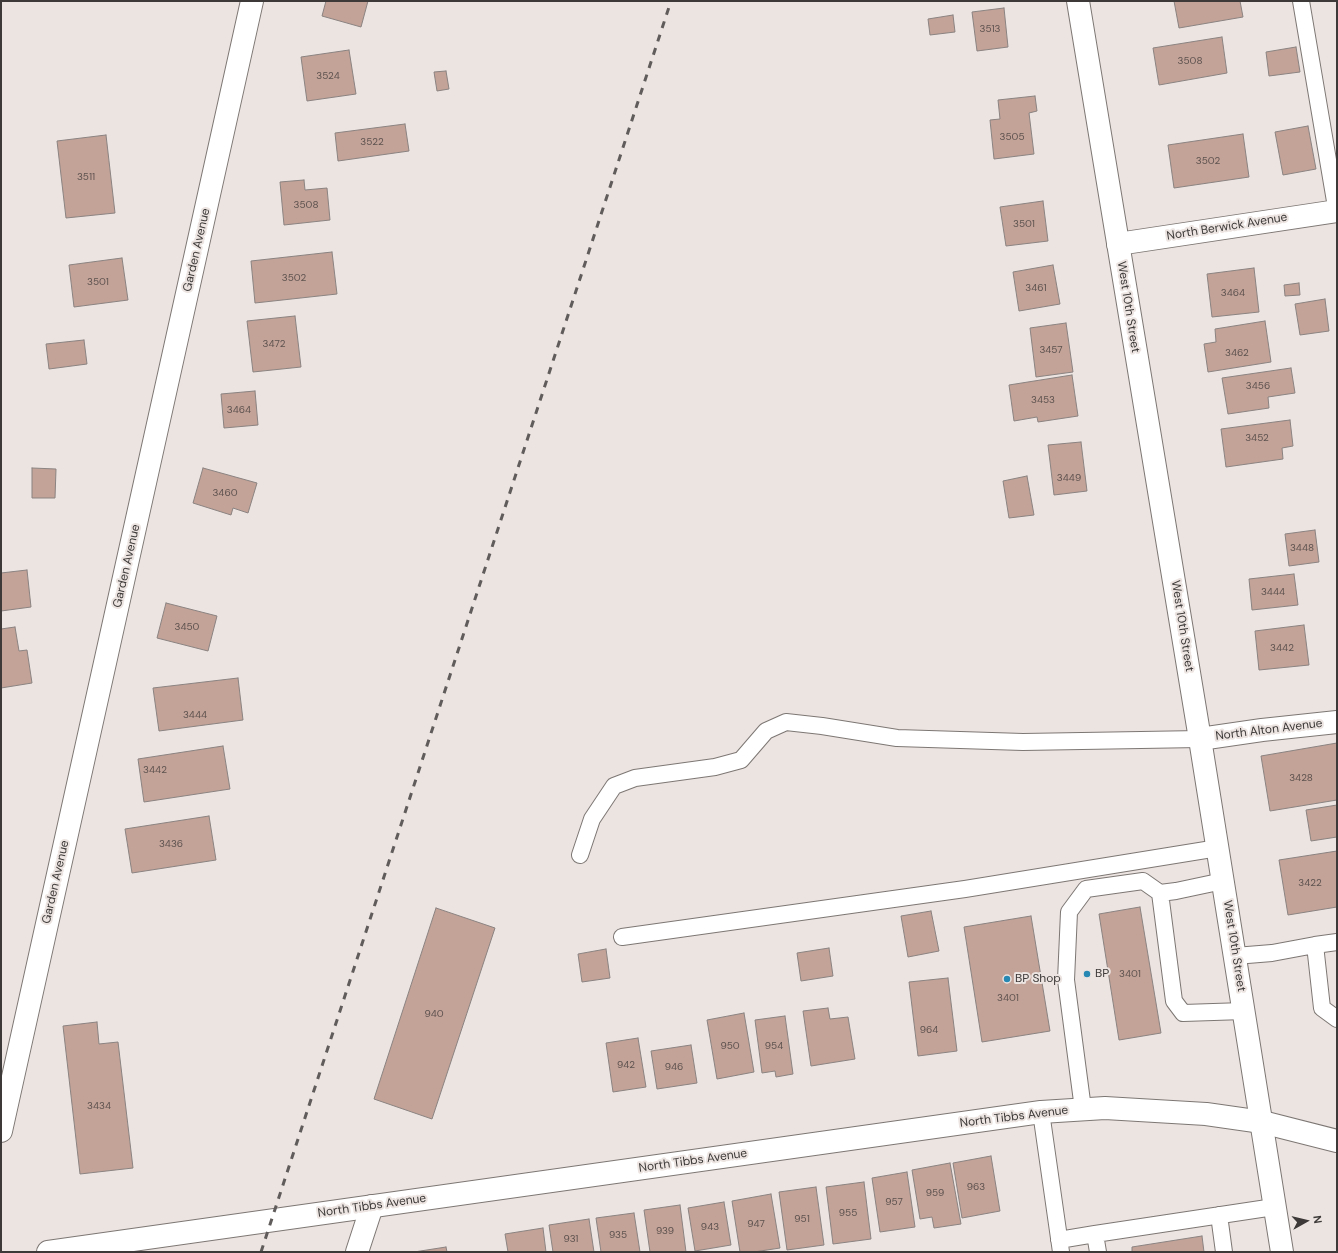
<!DOCTYPE html>
<html>
<head>
<meta charset="utf-8">
<style>
	body { margin:0 }
	#map { position:relative; width:1338px; height:1253px; overflow:hidden; background:#ece4e1; font-family:"DM Sans",sans-serif }
	canvas { display:block }
	.frame { position:absolute; inset:0; border:2px solid #3c3938; pointer-events:none }
	.north { position:absolute; left:1286px; top:1201px; width:40px; height:40px; -webkit-text-stroke:3px #ece4e1; paint-order:stroke; rotate:82deg; font-size:11px; font-weight:700; line-height:16px; text-align:center; color:#3c3938 }
	.north::after { content:''; display:block; margin:auto; width:14px; height:18px; background:#3c3938; clip-path:polygon(50% 0,100% 100%,50% 72%,0 100%) }
</style>
</head>
<body>
<div id="map">
<canvas width="1338" height="1253"></canvas>
<div class="frame"></div>
<div class="north">N</div>
</div>
<script>
const c = document.querySelector('canvas').getContext('2d');
c.lineJoin = 'round';
function fill(path, color) { c.fillStyle = color; c.fill(path, 'evenodd'); }
const poly = rows => new Path2D(rows.map(r => 'M' + r).join(''));
function strokePath(path, color, width, dash) { c.strokeStyle = color; c.lineWidth = width; c.lineCap = dash ? 'butt' : 'round'; c.setLineDash(dash || []); c.stroke(path); }
function label(font, color, halo, rows, align = 'center') {
  c.font = font + ' "DM Sans",sans-serif'; c.lineWidth = 4; c.setLineDash([]); c.textBaseline = 'middle'; c.strokeStyle = halo; c.fillStyle = color; for (const [text, x, y, turn = 0] of rows) {
    c.save(); c.translate(x, y); c.rotate((+turn || 0) * Math.PI / 180); c.textAlign = isNaN(turn) ? turn : align; if (halo) c.strokeText(text, 0, 0); c.fillText(text, 0, 0); c.restore();
  }
}
const building = poly([
	[326,1,368,1,361,27,322,16,326,1],
	[1174,1,1240,1,1243,17,1179,28,1174,1],
	[1004,8,1008,47,977,51,972,12,1004,8],
	[953,15,955,32,930,35,928,19,953,15],
	[1222,37,1227,73,1159,85,1153,48,1222,37],
	[1296,47,1300,72,1269,76,1266,52,1296,47],
	[349,50,356,94,307,101,301,57,349,50],
	[446,71,449,89,437,91,434,72,446,71],
	[1035,96,1037,111,1029,113,1034,154,994,159,990,120,1000,119,998,100,1035,96],
	[405,124,409,151,338,161,335,133,405,124],
	[1308,126,1316,169,1283,175,1275,132,1308,126],
	[1243,134,1249,177,1174,188,1168,145,1243,134],
	[106,135,115,213,66,218,57,141,106,135],
	[304,180,305,190,327,188,330,220,284,225,280,182,304,180],
	[1043,201,1048,241,1006,246,1000,207,1043,201],
	[332,252,337,294,255,303,251,261,332,252],
	[122,258,128,300,74,307,69,265,122,258],
	[1053,265,1060,304,1019,311,1013,272,1053,265],
	[1254,268,1259,312,1212,317,1207,274,1254,268],
	[1299,283,1300,295,1285,296,1284,285,1299,283],
	[1325,299,1329,331,1300,335,1295,304,1325,299],
	[295,316,301,367,253,372,247,321,295,316],
	[1265,321,1271,362,1208,372,1204,344,1216,342,1215,329,1265,321],
	[1066,323,1073,372,1036,377,1030,328,1066,323],
	[84,340,87,364,49,369,46,344,84,340],
	[1291,368,1295,393,1268,397,1269,408,1228,414,1222,378,1291,368],
	[1072,375,1078,416,1038,422,1037,417,1014,421,1009,385,1072,375],
	[255,391,258,425,224,428,221,394,255,391],
	[1290,420,1293,446,1282,448,1283,459,1226,467,1221,429,1290,420],
	[1081,442,1087,491,1054,495,1048,445,1081,442],
	[32,468,56,469,55,498,32,498,32,468],
	[203,468,257,483,248,513,233,508,231,515,193,503,203,468],
	[1027,476,1034,515,1009,518,1003,481,1027,476],
	[1315,530,1319,562,1289,566,1285,534,1315,530],
	[27,570,31,607,1,611,1,573,27,570],
	[1294,574,1298,605,1252,610,1249,579,1294,574],
	[166,603,217,616,208,651,157,638,166,603],
	[1304,625,1309,665,1259,670,1255,631,1304,625],
	[15,627,19,651,27,650,32,683,1,688,1,629,15,627],
	[238,678,243,720,159,731,153,688,238,678],
	[1337,743,1337,800,1270,811,1261,756,1337,743],
	[223,746,230,789,144,802,138,759,223,746],
	[1337,805,1337,837,1311,841,1306,810,1337,805],
	[209,816,216,860,132,873,125,829,209,816],
	[1337,851,1337,907,1288,915,1279,860,1337,851],
	[1140,907,1161,1033,1119,1040,1099,914,1140,907],
	[436,908,495,928,432,1119,374,1099,436,908],
	[931,911,939,951,908,957,901,916,931,911],
	[1031,916,1050,1031,982,1042,964,927,1031,916],
	[829,948,833,976,801,981,797,953,829,948],
	[606,949,610,978,582,982,578,954,606,949],
	[948,978,957,1051,918,1056,909,982,948,978],
	[828,1008,830,1019,848,1017,855,1059,811,1066,803,1011,828,1008],
	[744,1013,754,1072,717,1079,707,1020,744,1013],
	[785,1016,793,1074,776,1077,775,1071,762,1073,755,1020,785,1016],
	[97,1022,99,1044,118,1042,133,1168,80,1174,63,1026,97,1022],
	[638,1038,646,1087,613,1092,606,1043,638,1038],
	[691,1045,697,1083,657,1089,651,1051,691,1045],
	[991,1156,1000,1211,962,1218,953,1163,991,1156],
	[950,1163,961,1224,934,1228,932,1217,920,1219,912,1170,950,1163],
	[907,1172,915,1227,880,1232,872,1178,907,1172],
	[864,1182,871,1239,833,1244,826,1187,864,1182],
	[816,1187,824,1245,787,1250,779,1192,816,1187],
	[771,1194,780,1248,754,1252,740,1252,732,1201,771,1194],
	[724,1202,731,1245,695,1251,688,1208,724,1202],
	[680,1205,686,1252,650,1252,644,1210,680,1205],
	[634,1213,640,1252,601,1252,596,1218,634,1213],
	[589,1219,594,1252,553,1252,549,1225,589,1219],
	[543,1228,546,1252,508,1252,505,1234,543,1228],
	[1202,1236,1204,1252,1132,1252,1132,1247,1202,1236],
	[446,1247,447,1252,414,1252,446,1247]
]);
fill(building, '#c3a297');
strokePath(building, '#8a8381', 1);
const lane = poly([
	[1301,1,1337,213],
	[580,855,592,819,614,786,635,778,715,767,741,760,766,731,786,722,822,726,897,738,1023,742,1200,739],
	[1223,881,1176,891,1160,893,1174,1001,1183,1013,1244,1011],
	[622,937,965,889,1218,848],
	[1315,945,1337,942],
	[1235,956,1272,953,1315,945,1322,1008,1337,1019],
	[1083,1109,1066,980,1069,912,1086,889,1143,881,1160,893],
	[1041,1112,1061,1252],
	[1219,1215,1224,1252],
	[1059,1240,1095,1234],
	[1098,1252,1095,1234,1274,1207]
]);
const street = poly([
	[1118,244,1337,211],
	[1200,739,1262,730,1337,722],
	[1,1131,252,1],
	[357,1252,372,1206]
]);
const secondary = poly([
	[48,1252,1041,1112,1105,1108,1206,1114,1262,1122,1337,1141]
]);
const primary = poly([
	[1078,1,1200,739,1282,1252]
]);
strokePath(lane, '#7d7774', 18);
strokePath(street, '#7d7774', 24);
strokePath(secondary, '#7d7774', 24);
strokePath(primary, '#7d7774', 24);
strokePath(lane, '#fff', 16);
strokePath(street, '#fff', 22);
strokePath(secondary, '#fff', 22);
strokePath(primary, '#fff', 22);
strokePath(poly([
	[261,1252,671,1]
]), '#605c5b', 3, [7, 7]);
for (const [x, y, r, color] of [
	[1087,974,4,"#2789b3"],
	[1007,979,4,"#2789b3"]
]) { const dot = new Path2D(); dot.arc(x, y, r, 0, 2 * Math.PI); c.fillStyle = color; c.fill(dot); strokePath(dot, '#ece4e1', 1.5); }
label('10px', '#5e5350', null, [
	["3513",990,29],
	["3508",1190,61],
	["3524",328,76],
	["3505",1012,137],
	["3522",372,142],
	["3502",1208,161],
	["3511",86,177],
	["3508",306,205],
	["3501",1024,224],
	["3502",294,278],
	["3501",98,282],
	["3461",1036,288],
	["3464",1233,293],
	["3472",274,344],
	["3457",1051,350],
	["3462",1237,353],
	["3456",1258,386],
	["3453",1043,400],
	["3464",239,410],
	["3452",1257,438],
	["3449",1069,478],
	["3460",225,493],
	["3448",1302,548],
	["3444",1273,592],
	["3450",187,627],
	["3442",1282,648],
	["3444",195,715],
	["3442",155,770],
	["3428",1301,778],
	["3436",171,844],
	["3422",1310,883],
	["3401",1130,974],
	["3401",1008,998],
	["940",434,1014],
	["964",929,1030],
	["950",730,1046],
	["954",774,1046],
	["942",626,1065],
	["946",674,1067],
	["3434",99,1106],
	["963",976,1187],
	["959",935,1193],
	["957",894,1202],
	["955",848,1213],
	["951",802,1219],
	["947",756,1224],
	["943",710,1227],
	["939",665,1231],
	["935",618,1235],
	["931",571,1239]
]);
label('12px', '#3c3938', '#ece4e1', [
	["North Berwick Avenue",1227,227,-9],
	["Garden Avenue",197,250,-77],
	["West 10th Street",1128,307,81],
	["Garden Avenue",127,566,-77],
	["West 10th Street",1182,626,81],
	["North Alton Avenue",1269,730,-7],
	["Garden Avenue",56,882,-77],
	["West 10th Street",1234,946,81],
	["North Tibbs Avenue",1014,1117,-7],
	["North Tibbs Avenue",693,1161,-8],
	["North Tibbs Avenue",372,1206,-8]
]);
label('12px', '#3c3938', '#ece4e1', [
	["BP",1095,974],
	["BP Shop",1015,979]
], 'left');
</script>
</body>
</html>
